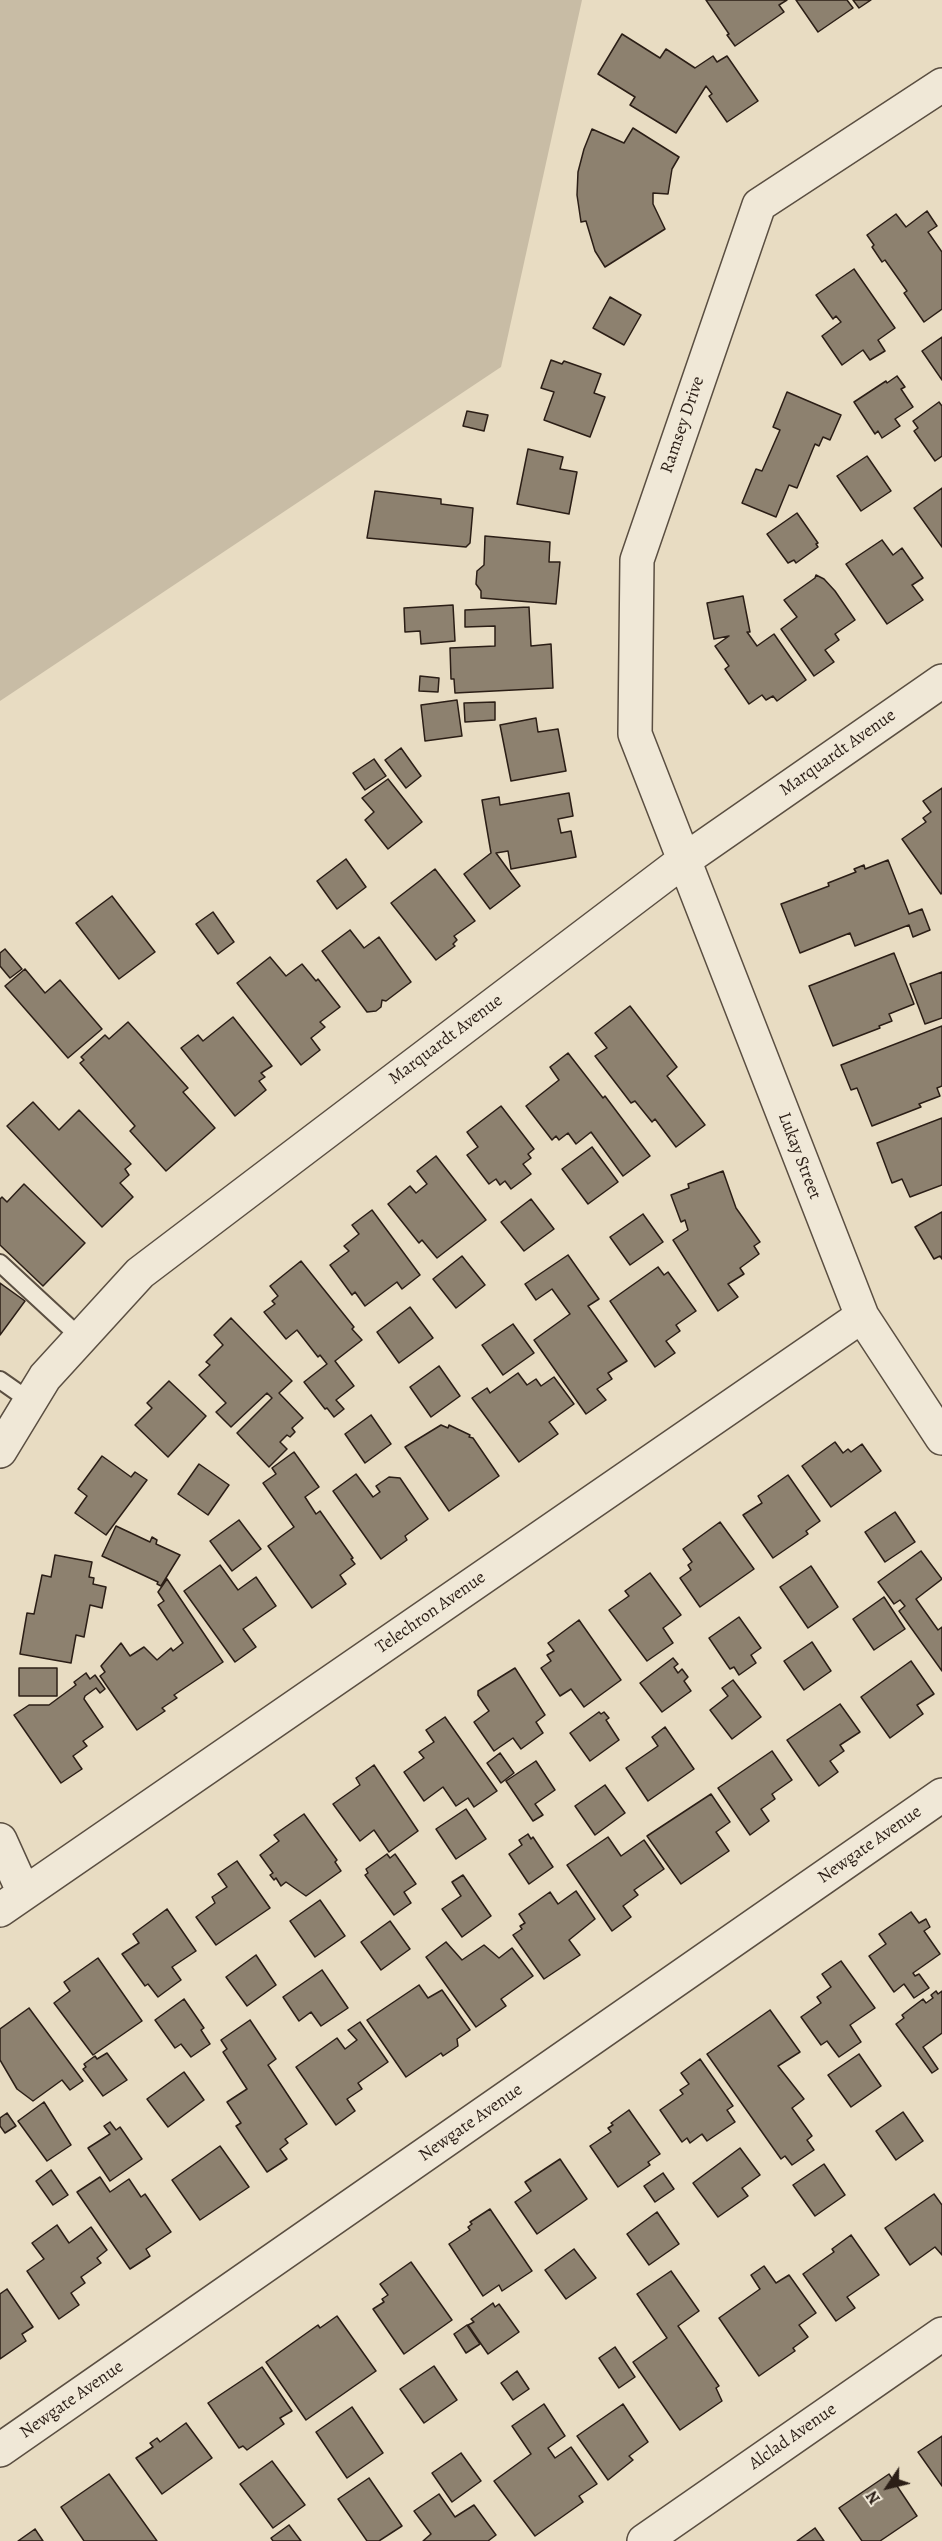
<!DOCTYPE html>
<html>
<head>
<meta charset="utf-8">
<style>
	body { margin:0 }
	#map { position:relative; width:942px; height:2541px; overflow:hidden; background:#e8dcc2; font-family:Alegreya,serif }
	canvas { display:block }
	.north { position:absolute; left:858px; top:2457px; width:60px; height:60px; -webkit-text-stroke:4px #f0e8d7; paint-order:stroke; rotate:235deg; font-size:16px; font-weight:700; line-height:24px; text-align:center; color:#2b1e16 }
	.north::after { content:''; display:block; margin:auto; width:21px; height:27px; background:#2b1e16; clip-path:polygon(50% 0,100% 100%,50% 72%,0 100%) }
</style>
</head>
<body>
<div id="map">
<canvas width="942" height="2541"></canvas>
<div class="north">N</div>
</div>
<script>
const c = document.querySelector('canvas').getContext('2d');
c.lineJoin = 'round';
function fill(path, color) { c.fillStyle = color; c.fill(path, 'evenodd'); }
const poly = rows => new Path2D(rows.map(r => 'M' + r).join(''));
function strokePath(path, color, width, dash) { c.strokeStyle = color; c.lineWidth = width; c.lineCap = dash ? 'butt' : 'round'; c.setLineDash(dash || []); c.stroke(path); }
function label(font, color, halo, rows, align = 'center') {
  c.font = font + ' Alegreya,serif'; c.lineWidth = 4.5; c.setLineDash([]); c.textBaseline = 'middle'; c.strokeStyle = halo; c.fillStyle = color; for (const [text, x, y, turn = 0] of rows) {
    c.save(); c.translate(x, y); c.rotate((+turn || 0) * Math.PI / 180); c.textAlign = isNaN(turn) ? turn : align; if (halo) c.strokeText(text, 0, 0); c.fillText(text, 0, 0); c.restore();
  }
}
fill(poly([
	[0,0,582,0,501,367,0,701]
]), '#c8bca5');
const building = poly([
	[706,0,787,0,779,5,784,12,735,46,727,35,729,34,706,0],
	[796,0,847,0,853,8,818,32,796,0],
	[853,0,871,0,859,8,853,0],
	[622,34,660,58,666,49,695,68,713,56,717,62,727,56,758,101,727,122,709,96,712,94,706,86,676,133,630,105,635,97,598,74,622,34],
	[633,128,679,157,672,169,668,194,653,193,653,204,665,229,605,267,595,251,586,221,581,222,577,195,578,172,584,149,592,129,624,143,633,128],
	[927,211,937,226,928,232,942,252,942,309,924,322,904,293,907,291,885,260,882,262,872,247,874,245,867,235,896,214,906,227,927,211],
	[854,269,895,328,878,340,885,351,870,360,863,350,842,365,822,336,841,322,836,316,833,319,816,295,854,269],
	[610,297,641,315,624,345,593,328,610,297],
	[942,337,942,380,922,351,942,337],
	[551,360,562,364,564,361,601,374,594,393,605,397,590,437,544,420,554,392,541,388,551,360],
	[897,376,905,387,901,389,913,407,895,419,900,426,882,438,878,431,875,434,854,402,886,381,887,383,897,376],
	[787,392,841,415,830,440,823,437,819,446,815,444,797,488,789,485,776,517,742,503,756,469,762,471,780,430,773,427,787,392],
	[939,402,942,406,942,456,935,461,914,431,918,428,913,421,939,402],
	[467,411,488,415,484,431,463,426,467,411],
	[528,449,563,457,560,469,577,472,569,514,517,504,528,449],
	[867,456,891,491,861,511,837,476,867,456],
	[942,488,942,547,914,508,942,488],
	[375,491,441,499,441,504,473,508,470,543,466,547,367,538,375,491],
	[797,513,818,543,816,544,818,547,796,563,794,560,788,563,767,534,797,513],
	[485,536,550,542,549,562,560,562,556,604,481,598,481,591,476,584,477,571,484,565,485,536],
	[882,540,893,555,902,548,923,578,912,585,923,600,887,624,846,564,882,540],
	[816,575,824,579,835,591,855,620,835,634,839,640,825,650,834,662,814,676,781,629,797,617,784,600,815,578,816,575],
	[743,596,750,632,747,632,757,646,774,634,806,680,777,701,773,696,766,700,762,695,749,704,725,669,729,666,715,646,729,636,714,639,707,603,743,596],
	[453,605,455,641,421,644,420,631,405,632,404,608,453,605],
	[529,607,531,646,551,644,553,688,455,693,454,679,451,679,450,648,495,646,495,626,465,627,465,610,529,607],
	[420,676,439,678,438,692,419,691,420,676],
	[457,700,462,736,425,741,421,705,457,700],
	[495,702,495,720,465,722,464,703,495,702],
	[536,718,538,732,558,729,566,771,511,781,500,725,536,718],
	[401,748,421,776,406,788,385,760,401,748],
	[374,759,386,776,365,790,353,773,374,759],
	[388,779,422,822,388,849,365,820,374,812,362,798,388,779],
	[942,788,942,893,941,894,902,839,926,822,923,818,931,812,923,801,942,788],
	[569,793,573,816,558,819,561,833,571,831,576,857,511,869,508,851,496,853,520,886,490,909,464,874,491,853,482,800,499,797,500,805,569,793],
	[346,859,366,887,337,909,317,881,346,859],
	[888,860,909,914,922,909,930,930,913,937,909,925,855,946,850,933,800,953,781,904,829,886,828,883,856,872,854,869,864,865,865,869,888,860],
	[435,869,475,921,454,936,457,940,453,944,455,946,436,960,391,903,435,869],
	[112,896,155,952,119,979,76,923,112,896],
	[213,912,234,942,218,954,196,924,213,912],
	[350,930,364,948,379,937,411,982,386,1001,382,1000,381,1007,376,1011,367,1012,322,951,350,930],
	[5,949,22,969,10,978,0,966,0,953,5,949],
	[894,953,914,1004,889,1014,892,1021,879,1026,880,1028,833,1046,809,986,894,953],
	[270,957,286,976,302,964,316,981,318,979,340,1007,320,1022,325,1027,311,1038,320,1050,301,1065,237,983,270,957],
	[25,969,45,993,60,980,102,1029,68,1058,5,986,25,969],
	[942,972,942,1018,925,1024,910,984,942,972],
	[630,1006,677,1067,667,1076,705,1125,676,1147,655,1119,652,1122,635,1101,631,1103,595,1056,607,1048,595,1033,630,1006],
	[233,1017,272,1066,261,1073,265,1077,259,1081,266,1090,235,1116,181,1048,198,1035,203,1041,233,1017],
	[128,1022,188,1088,183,1092,215,1128,166,1171,130,1131,135,1126,80,1063,84,1060,81,1057,105,1035,109,1039,128,1022],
	[942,1026,942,1086,937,1088,940,1096,919,1104,921,1107,872,1126,857,1088,851,1090,841,1065,942,1026],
	[568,1053,603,1098,605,1096,650,1156,623,1176,591,1132,576,1144,568,1133,559,1140,556,1136,552,1140,526,1106,559,1080,550,1067,568,1053],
	[33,1102,59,1130,79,1110,131,1164,125,1169,129,1175,120,1183,133,1197,102,1227,7,1126,33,1102],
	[501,1106,534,1149,528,1154,531,1158,523,1164,531,1174,511,1189,505,1181,500,1185,496,1179,489,1184,467,1155,478,1147,467,1132,501,1106],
	[942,1118,942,1185,910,1197,902,1179,892,1183,877,1143,942,1118],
	[592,1147,618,1182,588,1204,562,1169,592,1147],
	[436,1156,486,1220,437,1258,422,1240,419,1243,388,1204,410,1186,416,1193,427,1184,417,1171,436,1156],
	[723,1171,736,1208,760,1242,754,1246,759,1254,740,1268,744,1274,728,1284,738,1297,718,1311,673,1240,688,1230,685,1220,681,1222,671,1195,689,1188,688,1184,723,1171],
	[24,1184,85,1243,43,1286,0,1245,0,1199,2,1197,7,1202,24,1184],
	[531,1199,554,1229,524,1251,501,1222,531,1199],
	[372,1210,420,1275,402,1289,397,1282,365,1306,355,1292,352,1295,330,1265,349,1251,344,1246,359,1234,352,1225,372,1210],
	[942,1212,942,1259,940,1256,934,1259,915,1227,942,1212],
	[643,1214,663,1242,630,1265,610,1237,643,1214],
	[568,1255,599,1299,588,1306,627,1361,608,1373,612,1379,597,1389,606,1400,586,1414,534,1340,570,1314,552,1289,536,1300,525,1284,568,1255],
	[462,1256,485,1285,456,1308,433,1279,462,1256],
	[301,1261,354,1327,352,1329,362,1340,335,1361,354,1386,336,1400,344,1409,334,1417,327,1408,325,1409,304,1382,327,1364,320,1355,318,1357,297,1330,286,1339,264,1312,275,1304,272,1301,278,1296,270,1286,301,1261],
	[658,1267,664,1275,668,1272,696,1311,676,1325,680,1331,666,1341,675,1353,655,1367,610,1301,658,1267],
	[0,1283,25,1301,0,1335,0,1283],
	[410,1307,433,1338,399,1363,377,1332,410,1307],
	[231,1318,292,1381,279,1393,303,1418,292,1428,295,1432,290,1437,287,1435,280,1442,287,1449,269,1467,237,1433,272,1398,267,1393,231,1427,216,1412,226,1403,199,1375,210,1365,206,1362,223,1345,214,1335,231,1318],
	[513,1324,534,1353,503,1375,482,1345,513,1324],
	[439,1366,460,1396,431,1417,410,1387,439,1366],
	[518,1373,527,1385,536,1379,541,1386,554,1377,574,1404,549,1422,558,1434,519,1462,472,1398,487,1388,490,1393,518,1373],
	[169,1381,206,1416,168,1457,135,1425,152,1408,147,1403,169,1381],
	[371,1415,391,1444,365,1463,345,1434,371,1415],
	[441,1425,448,1428,449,1425,470,1435,469,1437,473,1438,499,1476,449,1511,405,1447,441,1425],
	[835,1442,843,1453,848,1449,851,1452,862,1444,881,1471,831,1507,802,1466,835,1442],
	[294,1452,319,1487,305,1497,316,1514,320,1511,353,1558,351,1559,355,1564,340,1575,346,1584,312,1608,268,1546,294,1527,263,1483,276,1474,272,1468,294,1452],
	[102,1456,131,1477,135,1472,147,1480,106,1535,75,1513,87,1496,78,1489,102,1456],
	[199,1464,229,1485,208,1515,178,1494,199,1464],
	[356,1474,373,1497,380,1492,376,1486,389,1477,400,1478,428,1519,405,1536,407,1540,381,1559,333,1491,356,1474],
	[788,1475,820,1521,806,1531,808,1534,773,1558,743,1515,762,1503,758,1496,788,1475],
	[895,1512,915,1542,885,1562,865,1532,895,1512],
	[239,1520,261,1549,232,1571,210,1541,239,1520],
	[720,1522,754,1569,700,1607,680,1578,691,1570,688,1565,692,1562,683,1549,720,1522],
	[116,1526,150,1542,152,1537,157,1540,156,1544,180,1555,161,1586,157,1584,158,1582,102,1556,116,1526],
	[921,1551,942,1579,916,1599,938,1630,942,1627,942,1671,899,1611,905,1606,900,1600,894,1604,878,1582,921,1551],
	[55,1555,92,1562,89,1577,94,1578,93,1584,106,1587,102,1608,90,1605,84,1637,76,1635,71,1663,20,1654,27,1613,34,1614,42,1575,51,1577,55,1555],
	[220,1565,238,1590,256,1577,276,1606,243,1629,256,1647,235,1662,184,1591,220,1565],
	[811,1566,838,1607,808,1628,780,1587,811,1566],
	[650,1573,681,1615,663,1628,673,1643,647,1661,609,1610,629,1596,625,1591,650,1573],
	[167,1579,223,1662,174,1695,177,1698,162,1708,165,1711,137,1730,100,1676,105,1672,101,1666,121,1643,130,1656,144,1647,157,1660,171,1648,173,1651,183,1643,158,1605,164,1601,158,1592,167,1579],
	[884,1597,905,1629,874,1650,853,1619,884,1597],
	[739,1617,761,1648,751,1655,756,1663,739,1675,734,1667,730,1669,709,1638,739,1617],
	[579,1620,621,1680,584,1707,571,1689,560,1696,541,1668,551,1661,547,1655,554,1651,548,1643,579,1620],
	[812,1642,831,1671,804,1690,784,1661,812,1642],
	[673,1658,678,1664,674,1667,678,1673,682,1669,688,1677,684,1681,691,1691,662,1712,640,1683,673,1658],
	[911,1661,934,1694,917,1705,923,1714,890,1738,861,1697,911,1661],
	[19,1668,57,1668,57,1696,19,1696,19,1668],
	[515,1668,545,1715,536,1722,543,1733,521,1749,513,1738,494,1751,474,1722,489,1711,478,1695,478,1691,515,1668],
	[86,1673,90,1679,95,1675,105,1689,100,1693,96,1688,85,1696,84,1699,103,1727,83,1741,87,1746,73,1756,82,1769,61,1783,14,1715,29,1705,49,1705,76,1685,74,1682,86,1673],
	[733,1680,761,1717,732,1739,710,1710,728,1696,722,1688,733,1680],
	[840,1704,860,1732,840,1745,844,1751,830,1761,838,1772,819,1786,787,1740,840,1704],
	[599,1712,601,1714,604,1712,609,1718,606,1720,619,1740,590,1761,570,1733,599,1712],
	[445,1717,497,1791,474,1807,468,1798,456,1806,443,1787,424,1801,404,1772,424,1758,419,1752,434,1742,426,1730,445,1717],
	[665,1727,694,1769,648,1801,626,1768,658,1746,652,1737,665,1727],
	[772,1751,792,1780,772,1794,775,1799,761,1809,769,1821,750,1835,718,1788,772,1751],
	[500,1753,514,1773,501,1783,487,1763,500,1753],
	[536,1761,555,1790,535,1804,543,1815,533,1821,506,1781,536,1761],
	[374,1765,418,1831,389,1852,374,1830,360,1841,333,1804,360,1785,356,1778,374,1765],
	[605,1785,625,1813,595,1835,575,1806,605,1785],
	[711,1794,730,1822,716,1832,729,1851,681,1884,647,1836,711,1794],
	[466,1809,486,1839,456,1859,436,1829,466,1809],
	[304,1814,337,1860,335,1862,341,1871,306,1896,286,1882,281,1886,276,1878,274,1880,270,1875,273,1873,260,1855,279,1841,274,1835,304,1814],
	[528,1834,531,1839,533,1837,553,1867,529,1884,509,1854,522,1845,519,1840,528,1834],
	[608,1837,621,1856,644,1840,664,1869,634,1890,638,1895,623,1906,631,1917,612,1931,567,1865,608,1837],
	[387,1854,390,1858,395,1854,416,1884,404,1892,411,1903,394,1915,365,1875,368,1873,366,1869,387,1854],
	[237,1861,270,1908,216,1945,196,1917,215,1903,212,1897,227,1887,218,1874,237,1861],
	[463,1875,491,1916,462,1937,442,1909,461,1896,452,1882,463,1875],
	[576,1891,595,1919,569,1940,580,1955,544,1979,513,1935,522,1929,520,1926,525,1923,519,1914,550,1892,558,1904,576,1891],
	[320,1900,345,1936,315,1957,290,1921,320,1900],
	[167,1909,196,1951,172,1967,181,1980,158,1997,148,1984,145,1986,122,1954,139,1943,133,1934,167,1909],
	[911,1912,919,1923,926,1919,930,1927,924,1931,940,1954,913,1973,915,1976,919,1974,929,1988,914,1998,904,1984,894,1992,869,1956,886,1944,879,1934,911,1912],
	[390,1921,410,1949,381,1970,361,1942,390,1921],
	[446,1942,462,1960,484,1945,499,1958,512,1948,533,1976,501,1999,506,2006,476,2027,426,1957,446,1942],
	[256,1955,276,1985,247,2006,226,1977,256,1955],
	[98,1958,142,2021,93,2055,54,2003,70,1991,64,1982,98,1958],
	[841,1961,875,2008,850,2025,861,2042,839,2057,827,2041,821,2045,801,2017,821,2003,817,1997,831,1987,822,1974,841,1961],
	[322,1970,348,2008,321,2026,311,2012,299,2021,283,1997,322,1970],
	[419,1985,428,1998,442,1990,470,2030,457,2039,458,2046,443,2056,441,2053,406,2077,367,2020,419,1985],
	[936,1991,938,1994,942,1991,942,2033,923,2047,938,2069,932,2073,896,2024,904,2018,902,2015,923,1999,926,2003,933,1998,931,1995,936,1991],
	[184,1999,204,2028,201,2030,210,2044,191,2057,181,2044,175,2048,155,2020,184,1999],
	[29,2008,83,2081,70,2090,62,2080,33,2101,17,2089,0,2060,0,2029,29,2008],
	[770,2010,800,2052,778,2066,804,2099,792,2108,812,2136,807,2140,814,2150,792,2165,785,2156,781,2159,707,2054,770,2010],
	[250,2020,276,2059,268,2065,307,2124,285,2139,288,2143,280,2149,287,2159,267,2172,236,2126,241,2123,227,2102,247,2089,223,2052,227,2049,221,2040,250,2020],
	[360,2022,388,2062,358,2083,362,2089,347,2099,355,2111,336,2125,296,2067,337,2038,345,2049,357,2040,348,2030,360,2022],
	[107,2053,127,2080,103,2096,83,2069,86,2067,84,2064,95,2056,97,2059,107,2053],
	[859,2054,881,2086,851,2107,828,2075,859,2054],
	[700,2059,733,2106,727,2110,735,2122,707,2141,702,2134,690,2143,687,2138,682,2142,660,2110,683,2094,680,2090,689,2084,681,2073,700,2059],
	[184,2072,204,2100,168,2127,147,2099,184,2072],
	[44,2102,71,2145,47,2161,18,2121,44,2102],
	[629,2110,660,2154,648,2162,650,2165,618,2187,590,2146,611,2132,608,2128,613,2125,611,2123,629,2110],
	[903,2112,923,2141,896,2160,876,2131,903,2112],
	[7,2113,16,2126,5,2133,0,2126,0,2118,7,2113],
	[110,2122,116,2130,120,2127,142,2159,110,2181,88,2148,110,2134,104,2126,110,2122],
	[220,2146,249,2187,200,2220,172,2180,220,2146],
	[740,2148,760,2175,742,2188,748,2196,718,2217,693,2183,740,2148],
	[560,2159,587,2199,537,2234,515,2202,531,2191,525,2182,560,2159],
	[824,2164,845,2195,815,2216,793,2185,824,2164],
	[51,2170,68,2195,53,2205,36,2181,51,2170],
	[663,2173,674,2189,655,2202,644,2186,663,2173],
	[100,2177,110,2192,129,2179,141,2197,145,2194,171,2232,146,2249,150,2256,130,2269,77,2192,100,2177],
	[934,2194,942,2205,942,2255,935,2247,910,2265,885,2228,934,2194],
	[490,2209,532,2271,502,2291,499,2285,483,2296,449,2244,470,2230,468,2227,472,2224,470,2222,490,2209],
	[657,2212,679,2244,649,2265,627,2234,657,2212],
	[57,2225,69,2243,91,2227,107,2250,97,2258,101,2263,81,2277,85,2283,71,2293,79,2305,59,2319,27,2271,44,2259,32,2243,57,2225],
	[851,2235,879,2275,847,2297,855,2308,836,2321,803,2274,834,2252,832,2249,851,2235],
	[574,2249,596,2278,566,2299,545,2270,574,2249],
	[411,2262,452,2320,404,2354,373,2309,384,2302,382,2299,388,2295,380,2284,411,2262],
	[764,2266,776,2283,789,2275,816,2313,799,2325,808,2337,793,2348,795,2351,759,2376,719,2318,760,2289,751,2275,764,2266],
	[671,2271,699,2311,678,2326,719,2386,716,2388,722,2401,680,2430,633,2362,667,2338,637,2294,671,2271],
	[7,2289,33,2327,22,2334,26,2341,0,2359,0,2294,7,2289],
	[493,2303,495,2307,499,2304,519,2332,488,2354,468,2325,474,2322,471,2319,493,2303],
	[337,2316,376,2371,306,2420,266,2362,318,2325,320,2328,337,2316],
	[467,2325,480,2344,466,2353,454,2334,467,2325],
	[615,2347,635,2377,619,2388,599,2358,615,2347],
	[434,2366,457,2400,424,2423,400,2389,434,2366],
	[262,2367,292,2411,280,2418,284,2424,247,2450,243,2446,239,2448,208,2403,262,2367],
	[517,2371,529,2389,513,2400,501,2383,517,2371],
	[544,2404,565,2436,548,2448,555,2458,571,2447,597,2484,579,2496,583,2502,535,2536,494,2481,531,2454,512,2426,544,2404],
	[623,2404,648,2442,629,2456,633,2460,608,2480,577,2436,623,2404],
	[352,2407,383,2453,347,2478,316,2432,352,2407],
	[186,2423,212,2458,162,2494,136,2458,153,2447,150,2443,157,2438,160,2442,186,2423],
	[942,2436,942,2486,918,2452,942,2436],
	[461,2453,481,2481,452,2502,432,2473,461,2453],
	[272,2461,305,2505,273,2528,240,2484,272,2461],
	[109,2474,157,2541,84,2541,61,2507,109,2474],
	[889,2474,917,2516,880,2541,862,2541,839,2508,889,2474],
	[369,2478,402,2526,379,2541,367,2541,338,2499,369,2478],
	[439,2494,455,2517,474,2505,496,2535,488,2541,423,2541,431,2534,414,2511,439,2494],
	[289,2525,301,2541,273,2541,271,2538,289,2525],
	[815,2528,824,2541,797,2541,815,2528],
	[35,2529,43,2541,18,2541,35,2529]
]);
fill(building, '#8d816f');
strokePath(building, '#2b1e16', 1.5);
const service = poly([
	[0,1263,81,1338],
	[0,1380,30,1401]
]);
const minor = poly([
	[942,85,759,205,637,560,635,734,862,1316,942,1438],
	[0,1451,45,1377,140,1273,683,861,942,681],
	[0,1840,24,1893],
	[0,1910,862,1316],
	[0,2450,942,1795],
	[644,2541,942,2334]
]);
strokePath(service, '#5a4e41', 20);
strokePath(minor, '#5a4e41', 36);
strokePath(service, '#f0e8d7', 16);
strokePath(minor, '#f0e8d7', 33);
label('18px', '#2b1e16', '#f0e8d7', [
	["Ramsey Drive",683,425,-71],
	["Marquardt Avenue",838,753,-35],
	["Marquardt Avenue",446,1040,-37],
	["Lukay Street",799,1156,69],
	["Telechron Avenue",431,1613,-35],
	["Newgate Avenue",870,1845,-35],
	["Newgate Avenue",471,2123,-35],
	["Newgate Avenue",72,2400,-35],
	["Alclad Avenue",793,2437,-35]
]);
</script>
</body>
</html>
